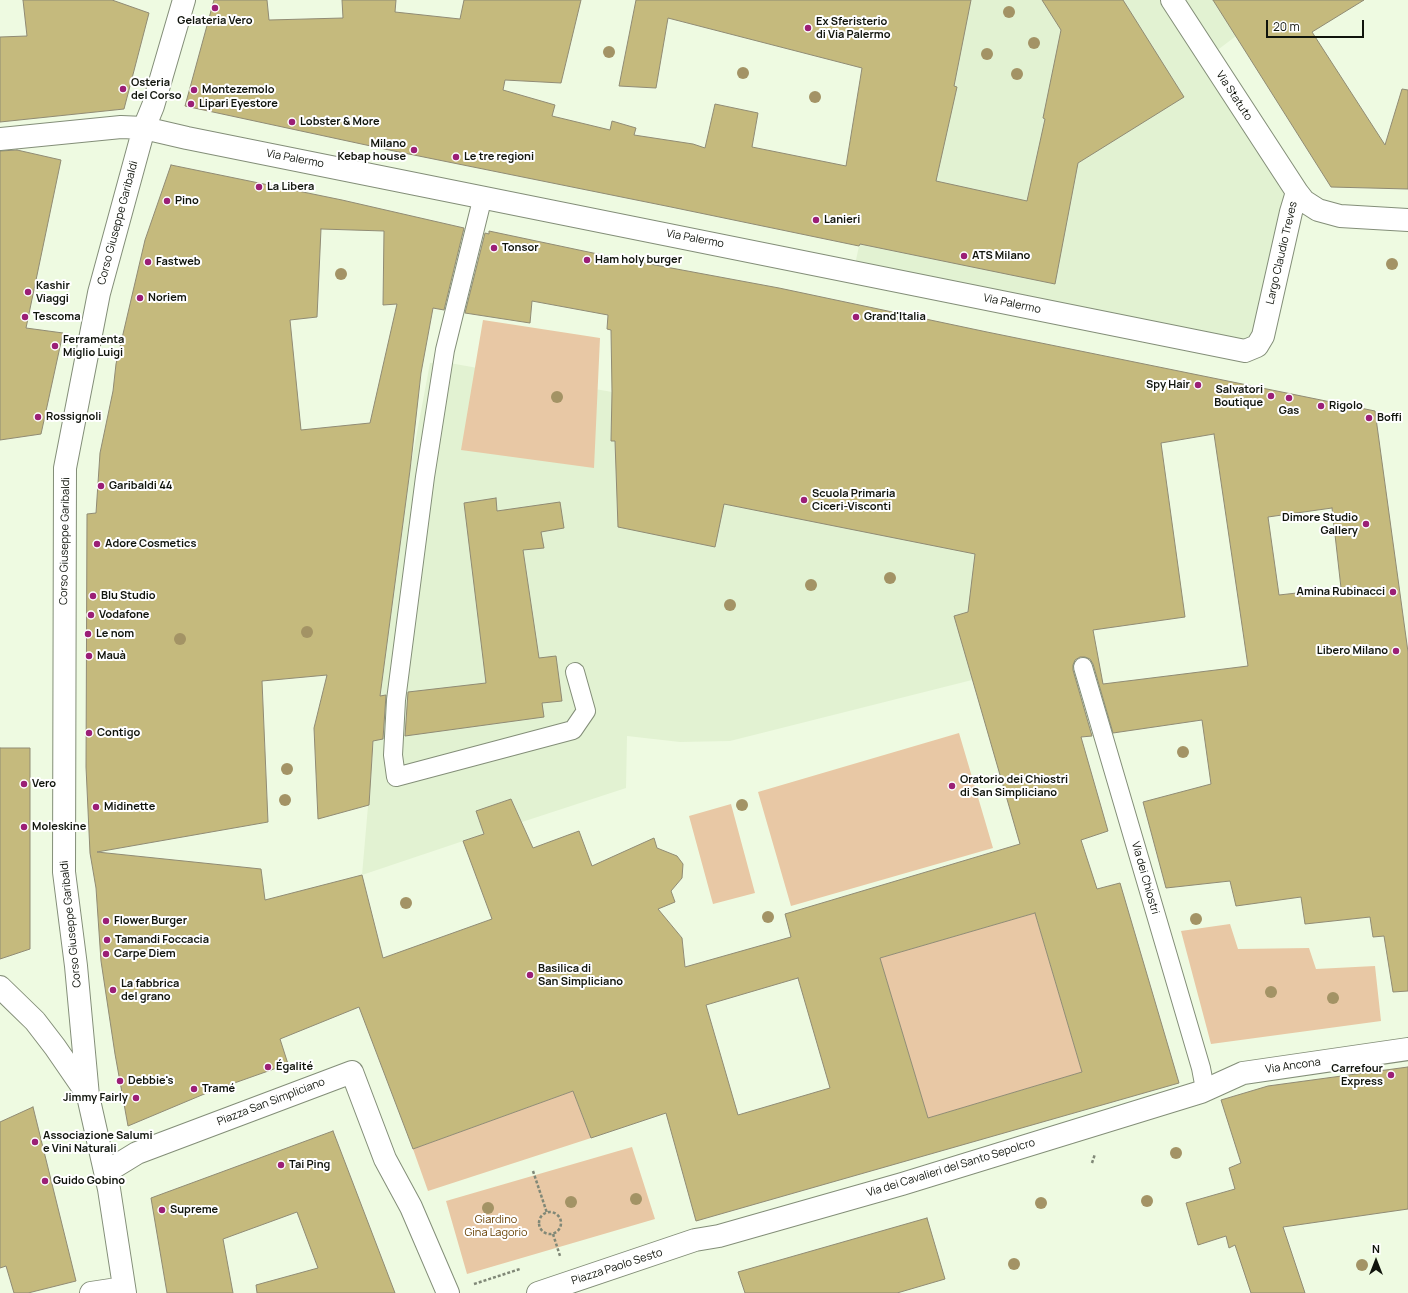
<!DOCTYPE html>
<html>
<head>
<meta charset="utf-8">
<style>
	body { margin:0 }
	#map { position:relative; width:1408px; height:1293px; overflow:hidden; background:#eefae1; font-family:Manrope,sans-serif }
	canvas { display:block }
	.north { position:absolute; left:1356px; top:1241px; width:40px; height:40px; -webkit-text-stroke:3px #fff; paint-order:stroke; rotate:0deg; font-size:11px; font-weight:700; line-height:16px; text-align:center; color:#10140c }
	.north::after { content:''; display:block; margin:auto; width:14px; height:18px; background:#10140c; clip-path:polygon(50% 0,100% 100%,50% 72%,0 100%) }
	.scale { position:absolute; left:1266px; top:20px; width:98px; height:18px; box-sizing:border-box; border:2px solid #10140c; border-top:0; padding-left:5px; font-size:12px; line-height:14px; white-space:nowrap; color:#10140c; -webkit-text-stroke:3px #fff; paint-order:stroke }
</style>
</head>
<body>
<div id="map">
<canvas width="1408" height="1293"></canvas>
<div class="north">N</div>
<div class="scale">20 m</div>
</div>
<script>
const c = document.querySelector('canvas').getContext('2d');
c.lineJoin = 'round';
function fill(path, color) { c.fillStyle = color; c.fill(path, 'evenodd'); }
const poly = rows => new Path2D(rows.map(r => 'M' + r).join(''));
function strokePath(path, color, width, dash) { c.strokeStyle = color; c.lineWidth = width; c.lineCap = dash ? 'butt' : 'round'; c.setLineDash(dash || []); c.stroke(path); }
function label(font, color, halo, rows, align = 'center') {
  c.font = font + ' Manrope,sans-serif'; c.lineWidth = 4; c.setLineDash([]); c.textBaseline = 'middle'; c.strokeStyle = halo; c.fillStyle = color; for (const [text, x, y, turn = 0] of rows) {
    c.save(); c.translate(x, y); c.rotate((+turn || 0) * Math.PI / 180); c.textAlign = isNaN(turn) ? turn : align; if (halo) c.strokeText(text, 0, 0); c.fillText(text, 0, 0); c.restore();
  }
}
fill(poly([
	[917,0,1170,0,1292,197,1257,350,854,269,874,178],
	[1176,0,1293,0,1236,36,1211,55],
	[779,288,826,298,816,355,960,450,1057,655,972,680,730,741,680,742,627,736,626,788,522,822,511,799,477,811,484,834,362,875,373,749,393,593,410,470,430,363,444,362,612,392,611,441]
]), '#e2f2d2');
fill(poly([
	[483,320,600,338,594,468,461,450],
	[959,733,993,848,791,906,758,792],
	[731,804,755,893,713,904,689,816],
	[1035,913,1082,1072,928,1118,880,958],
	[1230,924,1238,949,1309,948,1316,969,1375,966,1381,1021,1211,1044,1181,931],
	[573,1091,591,1138,428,1191,413,1149],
	[632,1147,655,1219,467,1274,446,1201]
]), '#e8c8a5');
const building = poly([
	[23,0,112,0,149,13,124,109,0,122,0,37,27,36,23,0],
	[214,0,267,0,269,20,343,18,342,0,396,0,395,12,460,19,464,0,581,0,561,83,505,80,503,90,555,105,552,116,610,130,612,121,636,128,634,135,693,144,705,148,715,104,758,113,752,147,846,166,862,68,668,18,656,88,619,86,636,0,971,0,954,86,957,87,936,181,1027,201,1045,119,1043,118,1061,30,1042,0,1123,0,1184,97,1078,163,1055,284,860,244,859,246,671,207,394,151,185,106,214,0],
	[1213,0,1364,0,1312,32,1385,145,1402,89,1408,90,1408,189,1331,187,1213,0],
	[17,150,61,160,26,328,63,333,41,434,0,440,0,151,17,150],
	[171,165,342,200,464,228,444,310,433,308,421,373,410,470,380,696,386,695,383,739,373,741,369,805,318,819,314,728,327,675,262,681,268,822,97,852,261,869,265,900,362,875,383,958,492,919,463,841,484,834,476,811,511,799,533,848,579,831,592,866,654,838,657,848,677,856,683,864,682,878,671,891,675,902,658,909,682,938,685,967,791,937,785,914,1020,844,954,616,968,612,975,554,724,504,715,547,618,527,615,441,611,441,612,392,611,330,607,329,608,315,532,301,530,323,465,313,485,233,489,234,489,231,612,257,779,288,987,332,1375,411,1408,652,1408,991,1393,992,1384,936,1373,937,1370,917,1305,924,1301,897,1236,906,1230,881,1166,888,1143,802,1211,784,1202,720,1113,733,1093,664,1090,659,1085,657,1080,657,1075,660,1073,665,1073,670,1092,736,1081,737,1108,831,1081,840,1097,889,1120,883,1179,1083,696,1221,666,1113,591,1138,573,1091,413,1149,359,1007,280,1039,288,1064,209,1092,128,1126,115,1054,101,961,96,888,90,853,86,767,87,514,96,513,100,453,113,391,116,364,145,240,171,165],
	[321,229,384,231,383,305,397,304,370,423,301,430,290,320,317,317,321,229],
	[1214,434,1248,666,1103,684,1093,630,1185,617,1161,443,1214,434],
	[1332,508,1341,588,1279,595,1268,517,1332,508],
	[1035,913,1082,1072,928,1118,880,958,1035,913],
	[798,978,830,1088,738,1115,706,1005,798,978],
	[496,498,497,511,560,502,564,528,541,532,544,548,523,550,539,658,556,656,562,701,542,703,544,717,405,736,408,692,486,683,464,503,496,498],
	[0,748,30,748,30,949,0,959,0,748],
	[1408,1067,1408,1209,1283,1227,1305,1293,1251,1293,1235,1245,1229,1248,1226,1236,1198,1245,1186,1203,1235,1189,1229,1168,1241,1163,1221,1100,1268,1086,1408,1067],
	[33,1107,76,1281,28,1293,14,1293,6,1266,0,1268,0,1122,33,1107],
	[333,1131,395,1293,257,1293,256,1285,318,1268,297,1212,223,1239,233,1293,167,1293,151,1198,333,1131],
	[927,1218,945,1279,897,1293,745,1293,738,1272,927,1218]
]);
fill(building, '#c5ba7d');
strokePath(building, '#908b74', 1);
const lane = poly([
	[483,196,445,350,425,477,396,700,393,755,396,777,573,730,586,711,575,672],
	[1083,667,1201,1068,1205,1089]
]);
const street = poly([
	[1172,0,1297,192,1304,201,1318,210,1340,216,1408,220],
	[0,139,121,127,144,128,187,138,1245,351,1257,346,1263,336,1291,212,1297,192],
	[0,987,35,1021,55,1047,88,1095],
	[106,1172,137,1153,352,1072,385,1159,411,1207,448,1293],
	[91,1293,124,1288],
	[125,1293,109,1189,88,1096,76,966,64,872,65,468,99,293,144,128,153,106,184,0],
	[538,1293,695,1240,719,1236,902,1184,1201,1092,1243,1073,1408,1049]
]);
strokePath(lane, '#838e78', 20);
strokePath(street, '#838e78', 24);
strokePath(poly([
	[1092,1163,1095,1154],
	[533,1171,547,1213],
	'539 1223a11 11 0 1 1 22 0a11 11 0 1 1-22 0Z',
	[553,1234,560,1256],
	[474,1284,520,1269]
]), '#808877', 2.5, [3, 2]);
strokePath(lane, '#fff', 18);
strokePath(street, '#fff', 22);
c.fillStyle = '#a39365';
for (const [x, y] of [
	[1009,12],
	[1034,43],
	[609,52],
	[987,54],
	[743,73],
	[1017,74],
	[815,97],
	[1392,264],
	[341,274],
	[557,397],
	[890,578],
	[811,585],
	[730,605],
	[307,632],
	[180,639],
	[1183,752],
	[287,769],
	[285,800],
	[742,805],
	[406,903],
	[768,917],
	[1196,919],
	[1271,992],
	[1333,998],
	[1176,1153],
	[636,1199],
	[1147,1201],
	[571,1202],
	[1041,1203],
	[488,1208],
	[1014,1264],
	[1362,1265]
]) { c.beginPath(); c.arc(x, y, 6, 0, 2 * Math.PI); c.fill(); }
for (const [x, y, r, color] of [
	[215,8,4,"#9b1f76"],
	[808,28,4,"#9b1f76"],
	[123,89,4,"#9b1f76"],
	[194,90,4,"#9b1f76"],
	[191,104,4,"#9b1f76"],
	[292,122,4,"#9b1f76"],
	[414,150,4,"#9b1f76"],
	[456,157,4,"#9b1f76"],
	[259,187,4,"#9b1f76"],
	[167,201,4,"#9b1f76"],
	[816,220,4,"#9b1f76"],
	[494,248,4,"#9b1f76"],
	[964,256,4,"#9b1f76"],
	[587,260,4,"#9b1f76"],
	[148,262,4,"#9b1f76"],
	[28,292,4,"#9b1f76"],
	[140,298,4,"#9b1f76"],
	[25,317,4,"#9b1f76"],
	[856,317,4,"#9b1f76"],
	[55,346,4,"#9b1f76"],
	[1198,385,4,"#9b1f76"],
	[1271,396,4,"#9b1f76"],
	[1289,398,4,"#9b1f76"],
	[1321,406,4,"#9b1f76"],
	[38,417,4,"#9b1f76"],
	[1369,418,4,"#9b1f76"],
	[101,486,4,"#9b1f76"],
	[804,500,4,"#9b1f76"],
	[1366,524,4,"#9b1f76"],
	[97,544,4,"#9b1f76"],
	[1393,592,4,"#9b1f76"],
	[93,596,4,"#9b1f76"],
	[91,615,4,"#9b1f76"],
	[88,634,4,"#9b1f76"],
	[1396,651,4,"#9b1f76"],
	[89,656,4,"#9b1f76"],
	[89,733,4,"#9b1f76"],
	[24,784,4,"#9b1f76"],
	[952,786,4,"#9b1f76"],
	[96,807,4,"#9b1f76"],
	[24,827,4,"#9b1f76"],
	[106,921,4,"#9b1f76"],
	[107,940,4,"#9b1f76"],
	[106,954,4,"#9b1f76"],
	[530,975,4,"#9b1f76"],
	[113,990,4,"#9b1f76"],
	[268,1067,4,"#9b1f76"],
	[1391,1075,4,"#9b1f76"],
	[120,1081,4,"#9b1f76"],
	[194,1089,4,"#9b1f76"],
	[136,1098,4,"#9b1f76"],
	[35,1142,4,"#9b1f76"],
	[281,1165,4,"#9b1f76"],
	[45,1181,4,"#9b1f76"],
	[162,1210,4,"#9b1f76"]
]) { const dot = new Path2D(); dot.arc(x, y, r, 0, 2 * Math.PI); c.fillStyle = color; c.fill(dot); strokePath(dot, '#fff', 1.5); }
label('bold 11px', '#10140c', '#fff', [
	["Gelateria Vero",215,21,"center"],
	["Ex Sferisterio",816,22],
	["di Via Palermo",816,35],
	["Osteria",131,83],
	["del Corso",131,96],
	["Montezemolo",202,90],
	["Lipari Eyestore",199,104],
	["Lobster & More",300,122],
	["Milano",406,144,"right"],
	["Kebap house",406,157,"right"],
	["Le tre regioni",464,157],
	["La Libera",267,187],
	["Pino",175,201],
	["Lanieri",824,220],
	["Tonsor",502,248],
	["ATS Milano",972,256],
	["Ham holy burger",595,260],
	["Fastweb",156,262],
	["Kashir",36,286],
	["Viaggi",36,299],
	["Noriem",148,298],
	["Tescoma",33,317],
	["Grand'Italia",864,317],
	["Ferramenta",63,340],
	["Miglio Luigi",63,353],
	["Spy Hair",1190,385,"right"],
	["Salvatori",1263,390,"right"],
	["Boutique",1263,403,"right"],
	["Rigolo",1329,406],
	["Gas",1289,411,"center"],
	["Rossignoli",46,417],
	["Boffi",1377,418],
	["Garibaldi 44",109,486],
	["Scuola Primaria",812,494],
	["Ciceri-Visconti",812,507],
	["Dimore Studio",1358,518,"right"],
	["Gallery",1358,531,"right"],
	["Adore Cosmetics",105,544],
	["Amina Rubinacci",1385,592,"right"],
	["Blu Studio",101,596],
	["Vodafone",99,615],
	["Le nom",96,634],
	["Libero Milano",1388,651,"right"],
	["Mauà",97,656],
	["Contigo",97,733],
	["Oratorio dei Chiostri",960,780],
	["di San Simpliciano",960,793],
	["Vero",32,784],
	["Midinette",104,807],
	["Moleskine",32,827],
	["Flower Burger",114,921],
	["Tamandi Foccacia",115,940],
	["Carpe Diem",114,954],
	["Basilica di",538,969],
	["San Simpliciano",538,982],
	["La fabbrica",121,984],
	["del grano",121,997],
	["Égalité",276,1067],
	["Carrefour",1383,1069,"right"],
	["Express",1383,1082,"right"],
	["Debbie's",128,1081],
	["Tramé",202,1089],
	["Jimmy Fairly",128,1098,"right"],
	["Associazione Salumi",43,1136],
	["e Vini Naturali",43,1149],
	["Tai Ping",289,1165],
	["Guido Gobino",53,1181],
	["Supreme",170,1210]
], 'left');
label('11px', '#10140c', '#fff', [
	["Via Statuto",1234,96,57],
	["Via Palermo",295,159,11],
	["Corso Giuseppe Garibaldi",118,223,-75],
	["Via Palermo",695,239,11],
	["Largo Claudio Treves",1282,253,-77],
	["Via Palermo",1012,304,12],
	["Corso Giuseppe Garibaldi",65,541,-89],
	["Via dei Chiostri",1145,878,74],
	["Corso Giuseppe Garibaldi",71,924,-96],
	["Via Ancona",1293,1066,-8],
	["Piazza San Simpliciano",271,1102,-21],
	["Via dei Cavalieri del Santo Sepolcro",951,1168,-17],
	["Piazza Paolo Sesto",617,1267,-18]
]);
label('11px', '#663e00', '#fff', [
	["Giardino",496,1220],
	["Gina Lagorio",496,1233]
]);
</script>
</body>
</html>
